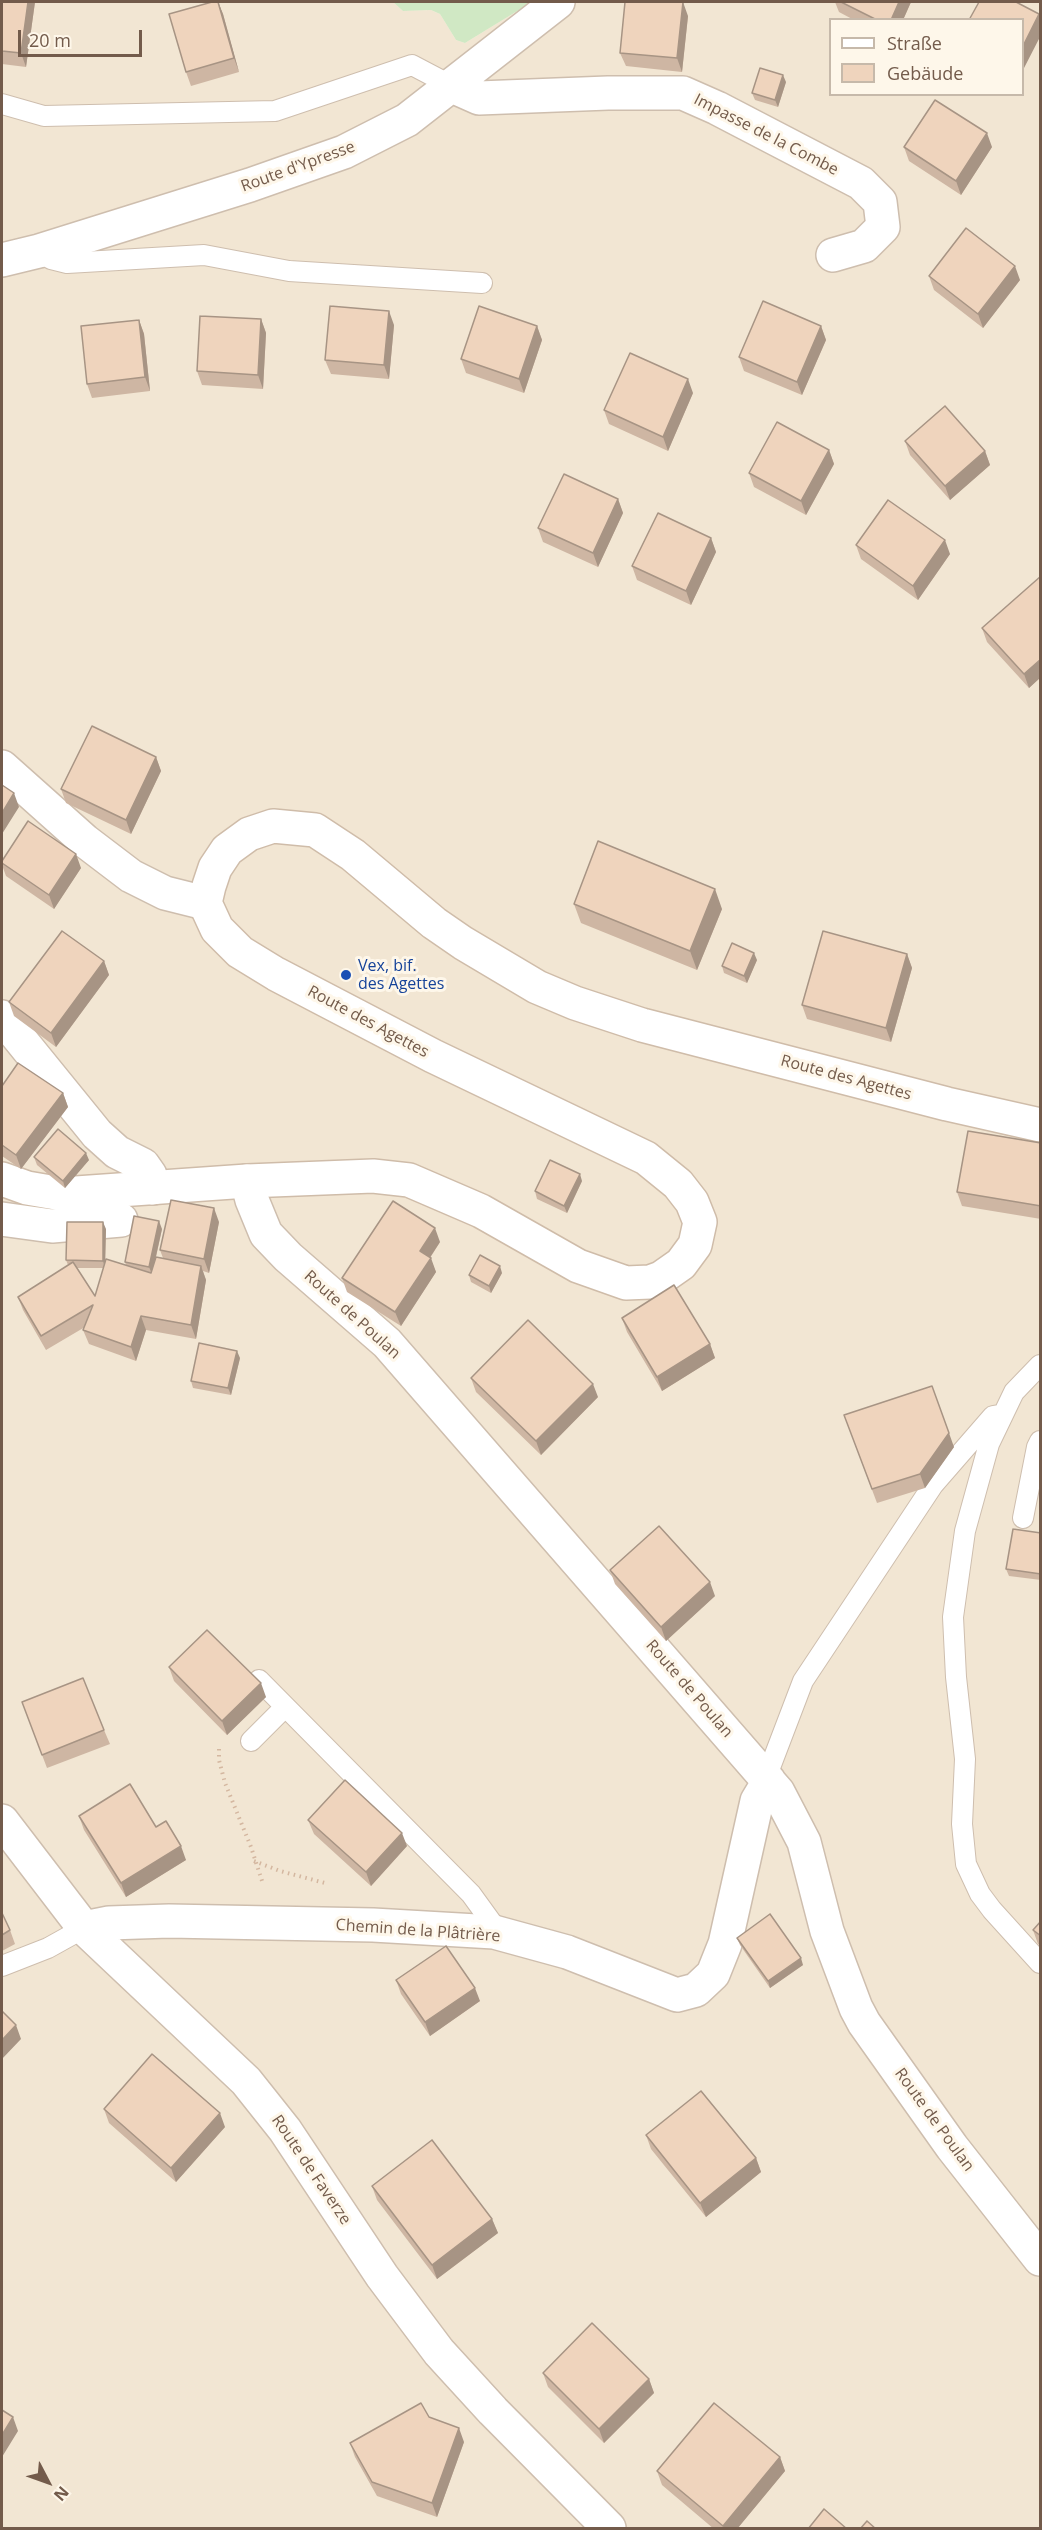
<!DOCTYPE html>
<html>
<head>
<meta charset="utf-8">
<style>
	body { margin:0 }
	#map { position:relative; width:1042px; height:2530px; overflow:hidden; background:#fbf3e4; font-family:"Open Sans",sans-serif }
	canvas { display:block }
	.frame { position:absolute; inset:0; border:3px solid #735b4b; pointer-events:none }
	.legend { position:absolute; left:829px; top:18px; width:195px; height:78px; box-sizing:border-box; background:#fef7ea; border:2px solid #c6b9aa; margin:0; padding:8px 10px; list-style:none; font-size:18px; color:#735b4b }
	.legend li { display:flex; align-items:center; gap:12px; height:30px }
	.legend b { width:30px; border:2px solid #c6b9aa }
	.north { position:absolute; left:18px; top:2452px; width:60px; height:60px; -webkit-text-stroke:4px #fef7ea; paint-order:stroke; rotate:131deg; font-size:16px; font-weight:700; line-height:24px; text-align:center; color:#735b4b }
	.north::after { content:''; display:block; margin:auto; width:21px; height:27px; background:#735b4b; clip-path:polygon(50% 0,100% 100%,50% 72%,0 100%) }
	.scale { position:absolute; left:18px; top:30px; width:124px; height:27px; box-sizing:border-box; border:3px solid #735b4b; border-top:0; padding-left:8px; font-size:18px; line-height:21px; white-space:nowrap; color:#735b4b; -webkit-text-stroke:4px #fef7ea; paint-order:stroke }
</style>
</head>
<body>
<div id="map">
<canvas width="1042" height="2530"></canvas>
<div class="frame"></div>
<ul class="legend">
<li><b style="height:8px;background:#fff"></b>Straße</li>
<li><b style="height:16px;background:#efd4bd"></b>Gebäude</li>
</ul>
<div class="north">N</div>
<div class="scale">20 m</div>
</div>
<script>
const c = document.querySelector('canvas').getContext('2d');
c.lineJoin = 'round';
function fill(path, color) { c.fillStyle = color; c.fill(path, 'evenodd'); }
const poly = rows => new Path2D(rows.map(r => 'M' + r).join(''));
function strokePath(path, color, width, dash) { c.strokeStyle = color; c.lineWidth = width; c.lineCap = dash ? 'butt' : 'round'; c.setLineDash(dash || []); c.stroke(path); }
function label(font, color, halo, rows, align = 'center') {
  c.font = font + ' "Open Sans",sans-serif'; c.lineWidth = 6; c.setLineDash([]); c.textBaseline = 'middle'; c.strokeStyle = halo; c.fillStyle = color; for (const [text, x, y, turn = 0] of rows) {
    c.save(); c.translate(x, y); c.rotate((+turn || 0) * Math.PI / 180); c.textAlign = isNaN(turn) ? turn : align; if (halo) c.strokeText(text, 0, 0); c.fillText(text, 0, 0); c.restore();
  }
}
fill(poly([
	[2,2,393,2,403,11,431,10,440,14,456,40,465,43,532,2,1040,2,1040,2528,2,2528],
	[830,20,1022,20,1022,94,830,94]
]), '#f2e6d3');
fill(poly([
	[393,2,532,2,465,43,456,40,440,14,431,10,403,11]
]), '#d0e8c4');
const lane = poly([
	[2,104,44,116,275,111,412,65,452,86],
	[39,251,51,259,67,263,204,255,289,271,482,283],
	[1040,1365,1014,1392,989,1444,965,1531,953,1617,956,1677,965,1759,962,1824,966,1864,980,1894,992,1910,1040,1963],
	[1023,1518,1037,1447,1040,1441],
	[259,1680,471,1894,492,1923,494,1932],
	[251,1741,285,1707],
	[766,1778,803,1681,933,1485,993,1416,999,1415],
	[2,1966,48,1948,84,1928]
]);
const street = poly([
	[452,86,479,98,608,93,683,93,717,108,861,183,880,202,883,227,864,246,833,255],
	[2,260,39,251,250,185,344,152,407,120,558,2],
	[2,767,85,841,131,876,165,893,205,903],
	[2,1017,97,1134,117,1152,143,1165,150,1175,153,1188],
	[247,1181,252,1200,266,1234,288,1257,387,1343,778,1792,804,1842,827,1931,856,2008,864,2023,952,2147,1040,2259],
	[2,1219,52,1226,121,1220],
	[2,1821,84,1928,246,2081,285,2130,382,2276,439,2352,493,2411,609,2528],
	[84,1928,109,1923,169,1921,373,1925,494,1932,567,1952,677,1995,696,1990,713,1974,725,1944,757,1801,769,1781]
]);
const secondary = poly([
	[2,1179,27,1188,62,1194,247,1181,373,1176,409,1180,481,1211,578,1266,626,1283,650,1282,661,1278,681,1264,695,1245,700,1222,692,1202,678,1184,646,1158,433,1056,276,974,240,952,217,929,205,903,209,886,215,868,227,850,249,834,273,826,315,830,353,855,434,923,463,943,537,987,575,1003,642,1025,947,1104,1040,1125]
]);
strokePath(lane, '#cebeae', 22);
strokePath(street, '#cebeae', 36);
strokePath(secondary, '#cfbca9', 36);
strokePath(poly([
	[219,1749,219,1760,225,1783,251,1847,263,1884],
	[254,1861,280,1871,325,1883]
]), '#d4b7a0', 4, [1.5, 4.5]);
strokePath(lane, '#fff', 20);
strokePath(street, '#fff', 33);
strokePath(secondary, '#fff', 33);
fill(poly([
	[2,2,35,2,26,67,2,64],
	[218,2,223,14,239,72,191,86,186,72],
	[835,2,911,2,903,20,854,20,839,12],
	[688,16,682,72,626,66,620,53],
	[786,82,778,107,755,100,752,93],
	[904,147,992,147,961,195,909,161],
	[929,276,1020,280,983,328,934,290],
	[261,319,266,333,263,389,202,385,197,371],
	[139,320,144,334,150,391,92,398,87,384],
	[394,325,389,379,331,374,325,360],
	[537,326,542,340,524,393,466,373,461,359],
	[821,326,826,340,802,395,744,371,739,357],
	[693,393,668,451,609,424,604,410],
	[905,441,985,451,990,465,950,500,910,455],
	[829,450,834,464,806,515,754,487,749,473],
	[618,499,623,513,598,567,543,542,538,528],
	[711,538,716,552,691,605,637,580,632,566],
	[856,545,950,554,918,600,861,559],
	[1041,576,1041,677,1029,688,987,642,982,628],
	[156,757,161,771,131,834,66,803,61,789],
	[2,861,81,868,54,909,6,876,2,865],
	[574,904,722,909,697,970,581,923],
	[907,954,912,968,891,1042,807,1019,802,1005],
	[757,960,747,983,724,973,722,966],
	[104,961,109,975,56,1047,14,1016,9,1002],
	[2,1086,63,1093,68,1107,21,1169,2,1156],
	[1041,1143,1041,1219,962,1206,957,1192],
	[34,1157,89,1160,65,1188,37,1165],
	[582,1181,567,1213,537,1199,535,1191],
	[219,1222,209,1273,203,1271,206,1280,196,1339,146,1330,136,1361,89,1344,83,1330,85,1327,46,1350,23,1310,18,1297,68,1265,66,1260,106,1229,105,1262,126,1265,125,1262,162,1229,156,1257,163,1258,160,1250],
	[77,1268,104,1268,95,1296],
	[440,1242,430,1258,436,1272,401,1326,347,1292,342,1278],
	[502,1273,491,1293,471,1282,469,1275],
	[622,1318,710,1344,715,1358,662,1391,627,1332],
	[240,1358,231,1395,193,1388,191,1381],
	[471,1378,598,1397,541,1455,476,1392],
	[844,1415,954,1447,925,1488,877,1503],
	[1041,1533,1041,1580,1009,1576,1006,1569],
	[610,1570,715,1596,666,1641,615,1584],
	[169,1667,266,1697,227,1735,174,1681],
	[22,1702,104,1730,110,1744,47,1768],
	[79,1816,156,1827,186,1860,126,1897,84,1830],
	[308,1820,407,1846,371,1886,314,1834],
	[2,1913,10,1930,15,1944,2,1951],
	[1041,1921,1041,1946,1038,1944,1033,1930],
	[737,1938,803,1965,770,1988,740,1945],
	[396,1980,480,2001,430,2036,401,1994],
	[104,2109,225,2127,176,2182,109,2123],
	[646,2135,756,2158,761,2172,706,2217,651,2149],
	[372,2186,492,2219,498,2233,437,2279,377,2200],
	[543,2373,649,2379,654,2393,604,2443,548,2387],
	[464,2442,437,2517,377,2496,355,2457,350,2443],
	[780,2457,785,2471,737,2529,714,2529,662,2485,657,2471]
]), '#ceb6a3');
fill(poly([
	[28,2,35,2,26,67,21,53],
	[218,2,223,14,239,72,234,58],
	[683,2,688,16,682,72,677,58],
	[899,2,911,2,903,20,891,20],
	[1039,14,1041,17,1041,35,1023,70,1023,46],
	[783,75,786,82,778,107,775,100],
	[987,133,992,147,961,195,956,181],
	[1015,266,1020,280,983,328,978,314],
	[389,311,394,325,389,379,384,365],
	[261,319,266,333,263,389,258,375],
	[139,320,144,334,150,391,145,377],
	[537,326,542,340,524,393,519,379],
	[821,326,826,340,802,395,797,382],
	[688,379,693,393,668,451,663,437],
	[829,450,834,464,806,515,801,501],
	[985,451,990,465,950,500,945,486],
	[618,499,623,513,598,567,593,553],
	[711,538,716,552,691,605,686,591],
	[945,540,950,554,918,600,913,586],
	[1041,659,1041,677,1029,688,1024,674],
	[156,757,161,771,131,834,126,820],
	[14,793,19,807,2,834,2,813],
	[76,854,81,868,54,909,49,895],
	[715,889,722,909,697,970,690,951],
	[754,953,757,960,747,983,744,976],
	[907,954,912,968,891,1042,886,1028],
	[104,961,109,975,56,1047,51,1033],
	[63,1093,68,1107,21,1169,16,1155],
	[86,1153,89,1160,65,1188,63,1181],
	[580,1174,582,1181,567,1213,564,1206],
	[214,1208,219,1222,209,1273,204,1259],
	[159,1221,162,1229,152,1274,149,1267],
	[103,1222,106,1229,105,1268,103,1261],
	[435,1228,440,1242,425,1265,420,1251],
	[431,1258,436,1272,401,1326,395,1312],
	[201,1266,206,1280,196,1339,191,1325],
	[500,1266,502,1273,491,1293,489,1286],
	[141,1316,146,1330,136,1361,131,1347],
	[710,1344,715,1358,662,1391,657,1377],
	[237,1351,240,1358,231,1395,228,1388],
	[593,1384,598,1397,541,1455,536,1441],
	[949,1433,954,1447,925,1488,920,1474],
	[710,1582,715,1596,666,1641,661,1627],
	[261,1683,266,1697,227,1735,222,1721],
	[402,1833,407,1846,371,1886,366,1872],
	[181,1846,186,1860,126,1897,121,1883],
	[801,1958,803,1965,770,1988,768,1981],
	[475,1988,480,2001,430,2036,425,2022],
	[16,2025,21,2039,2,2059,2,2040],
	[220,2113,225,2127,176,2182,171,2168],
	[756,2158,761,2172,706,2217,700,2203],
	[492,2219,498,2233,437,2279,432,2265],
	[649,2379,654,2393,604,2443,599,2429],
	[13,2417,18,2431,2,2457,2,2435],
	[459,2428,464,2442,437,2517,432,2503],
	[780,2457,785,2471,737,2529,724,2529,723,2526]
]), '#a79484');
const building = poly([
	[2,2,28,2,21,53,2,51,2,2],
	[212,2,218,2,234,58,186,72,169,14,212,2],
	[625,2,683,2,677,58,620,53,625,2],
	[841,2,899,2,891,20,877,20,841,2],
	[979,2,1016,2,1039,14,1023,46,1023,20,969,20,979,2],
	[760,68,783,75,775,100,752,93,760,68],
	[935,100,987,133,956,181,904,147,935,100],
	[966,228,1015,266,978,314,929,276,966,228],
	[763,301,821,326,797,382,739,357,763,301],
	[330,306,389,311,384,365,325,360,330,306],
	[479,306,537,326,519,379,461,359,479,306],
	[200,316,261,319,258,375,197,371,200,316],
	[139,320,145,377,87,384,81,326,139,320],
	[630,353,688,379,663,437,604,410,630,353],
	[945,406,985,451,945,486,905,441,945,406],
	[777,422,829,450,801,501,749,473,777,422],
	[564,474,618,499,593,553,538,528,564,474],
	[888,500,945,540,913,586,856,545,888,500],
	[658,513,711,538,686,591,632,566,658,513],
	[1041,576,1041,659,1024,674,982,628,1041,576],
	[92,726,156,757,126,820,61,789,92,726],
	[2,785,14,793,2,813,2,785],
	[28,821,76,854,49,895,2,863,2,861,28,821],
	[598,841,715,889,690,951,574,904,598,841],
	[62,931,104,961,51,1033,9,1002,62,931],
	[823,931,907,954,886,1028,802,1005,823,931],
	[732,943,754,953,744,976,722,966,732,943],
	[18,1063,63,1093,16,1155,2,1145,2,1086,18,1063],
	[58,1129,86,1153,63,1181,34,1157,58,1129],
	[968,1131,1041,1143,1041,1206,957,1192,968,1131],
	[550,1160,580,1174,564,1206,535,1191,550,1160],
	[171,1200,214,1208,204,1259,160,1250,171,1200],
	[393,1201,435,1228,420,1251,431,1258,395,1312,342,1278,393,1201],
	[134,1216,159,1221,149,1267,125,1262,134,1216],
	[67,1222,103,1222,103,1261,66,1260,67,1222],
	[480,1255,500,1266,489,1286,469,1275,480,1255],
	[156,1257,201,1266,191,1325,141,1316,131,1347,83,1330,93,1305,41,1336,18,1297,73,1262,95,1296,106,1259,151,1273,156,1257],
	[674,1285,710,1344,657,1377,622,1318,674,1285],
	[528,1320,593,1384,536,1441,471,1378,528,1320],
	[199,1343,237,1351,228,1388,191,1381,199,1343],
	[932,1386,949,1433,920,1474,872,1489,844,1415,932,1386],
	[659,1526,710,1582,661,1627,610,1570,659,1526],
	[1013,1529,1041,1533,1041,1574,1006,1569,1013,1529],
	[207,1630,261,1683,222,1721,169,1667,207,1630],
	[83,1678,104,1730,42,1755,22,1702,83,1678],
	[345,1780,402,1833,366,1872,308,1820,345,1780],
	[130,1784,156,1827,166,1821,181,1846,121,1883,79,1816,130,1784],
	[2,1913,10,1930,2,1935,2,1913],
	[770,1914,801,1958,768,1981,737,1938,770,1914],
	[1041,1921,1041,1936,1033,1930,1041,1921],
	[446,1946,475,1988,425,2022,396,1980,446,1946],
	[2,2011,16,2025,2,2040,2,2011],
	[152,2054,220,2113,171,2168,104,2109,152,2054],
	[701,2091,756,2158,700,2203,646,2135,701,2091],
	[432,2140,492,2219,432,2265,372,2186,432,2140],
	[592,2323,649,2379,599,2429,543,2373,592,2323],
	[421,2403,429,2417,459,2428,432,2503,372,2482,350,2443,421,2403],
	[714,2403,780,2457,723,2526,657,2471,714,2403],
	[2,2410,13,2417,2,2435,2,2410],
	[824,2509,847,2529,808,2529,824,2509],
	[867,2521,876,2529,860,2529,867,2521]
]);
fill(building, '#efd4bd');
strokePath(building, '#a79484', 1.5);
for (const [x, y, r, color] of [
	[346,975,6,"#1a4fb4"]
]) { const dot = new Path2D(); dot.arc(x, y, r, 0, 2 * Math.PI); c.fillStyle = color; c.fill(dot); strokePath(dot, '#fef7ea', 2); }
label('16px', '#735b4b', '#fef7ea', [
	["Impasse de la Combe",766,135,27],
	["Route d'Ypresse",298,167,-20],
	["Route des Agettes",368,1022,28],
	["Route des Agettes",846,1078,15],
	["Route de Poulan",352,1315,42],
	["Route de Poulan",689,1689,49],
	["Chemin de la Plâtrière",418,1931,4],
	["Route de Poulan",934,2120,54],
	["Route de Faverze",311,2170,56]
]);
label('16px', '#164399', '#fef7ea', [
	["Vex, bif.",358,966],
	["des Agettes",358,984]
], 'left');
</script>
</body>
</html>
